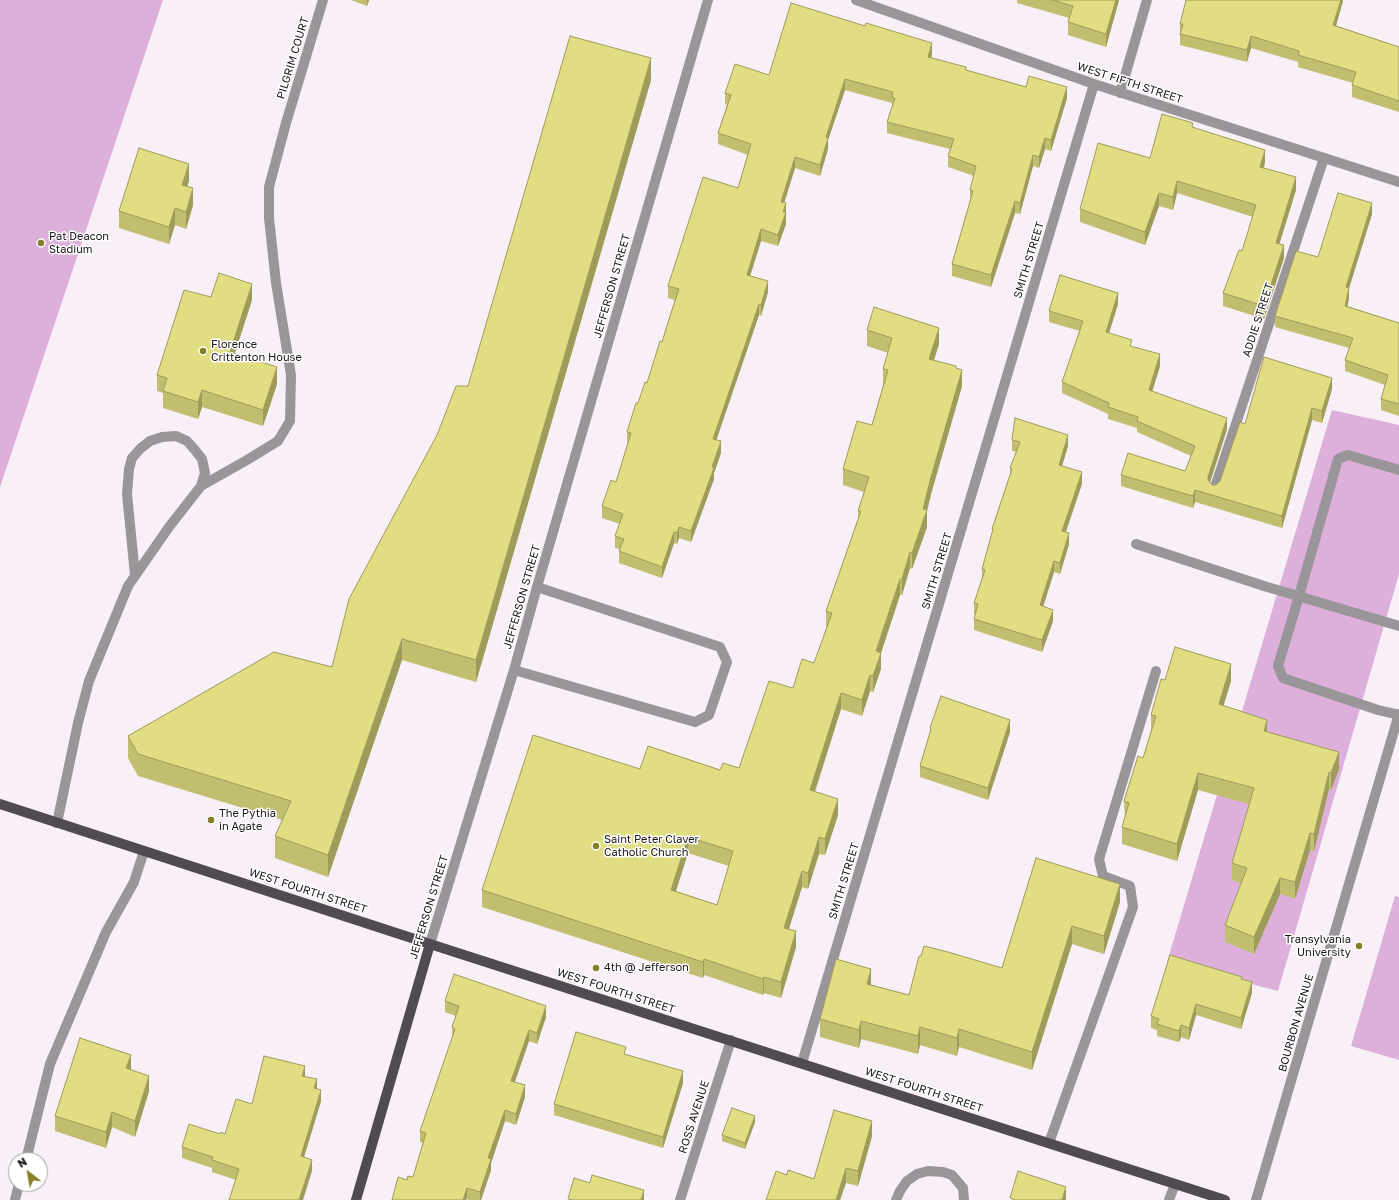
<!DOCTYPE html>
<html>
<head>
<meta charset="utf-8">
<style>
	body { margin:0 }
	#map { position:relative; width:1399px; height:1200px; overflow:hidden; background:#f8eff7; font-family:"Golos Text",sans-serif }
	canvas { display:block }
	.north { position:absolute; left:8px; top:1152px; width:40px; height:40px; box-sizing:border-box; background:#fff; border:1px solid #a3a2a3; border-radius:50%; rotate:329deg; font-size:11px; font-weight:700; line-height:16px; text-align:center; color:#1a171a }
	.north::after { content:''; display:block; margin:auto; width:14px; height:18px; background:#848027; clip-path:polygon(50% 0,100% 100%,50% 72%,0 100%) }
</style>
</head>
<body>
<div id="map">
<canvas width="1399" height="1200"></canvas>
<div class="north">N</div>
</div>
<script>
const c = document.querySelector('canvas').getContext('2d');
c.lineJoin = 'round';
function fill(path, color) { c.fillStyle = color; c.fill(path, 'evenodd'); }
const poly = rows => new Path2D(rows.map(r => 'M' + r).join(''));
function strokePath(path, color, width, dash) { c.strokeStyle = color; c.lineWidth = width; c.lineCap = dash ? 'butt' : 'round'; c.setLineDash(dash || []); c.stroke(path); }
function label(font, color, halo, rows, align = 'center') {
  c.font = font + ' "Golos Text",sans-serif'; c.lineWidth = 3; c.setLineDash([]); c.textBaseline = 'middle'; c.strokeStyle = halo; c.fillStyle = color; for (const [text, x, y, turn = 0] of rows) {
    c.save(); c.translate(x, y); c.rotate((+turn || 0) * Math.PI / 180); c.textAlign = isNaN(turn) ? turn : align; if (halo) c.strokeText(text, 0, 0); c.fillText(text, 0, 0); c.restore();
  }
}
fill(poly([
	[0,0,163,0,0,487],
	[1332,410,1399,425,1399,574,1278,991,1167,962],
	[1395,896,1399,897,1399,1060,1351,1046]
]), '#dcb0db');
strokePath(poly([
	[856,0,1094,84,1399,182],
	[1120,93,1147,0],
	[201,486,247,460,278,441,290,421,291,375,276,283,269,218,269,187,286,123,323,0],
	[1214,490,1324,158],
	[1136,544,1264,586,1399,626],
	[514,670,695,722,709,715,727,662,720,647,537,587],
	[1399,715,1378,710,1283,678,1278,666,1299,596,1338,459,1348,455,1399,470],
	[57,823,78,723,89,681,128,586,169,527,201,486,205,473,202,459,195,450,187,441,176,436,162,437,150,441,141,448,132,458,129,469,127,494,135,575],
	[430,944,514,670,537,587,708,0],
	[802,1063,1094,84],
	[1049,1143,1133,907,1130,886,1103,876,1099,859,1156,671],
	[26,1160,50,1064,106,932,134,882,144,851],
	[15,1200,19,1184],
	[680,1200,731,1040],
	[896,1200,900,1191,907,1181,917,1174,928,1171,943,1172,952,1175,963,1188,964,1200],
	[1169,1200,1175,1184],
	[1256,1200,1399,714]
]), '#999599', 10);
strokePath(poly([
	[0,804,430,944,1225,1200],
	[356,1200,430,944]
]), '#514b51', 10);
fill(poly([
	[351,0,369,0,367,6],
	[1017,0,1119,0,1106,47,1068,35,1068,22,1069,18,1017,3],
	[1343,0,1336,26,1399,47,1399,112,1352,97,1352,85,1353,83,1298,67,1298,62,1251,48,1247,62,1180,45,1180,24],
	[932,54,931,58,966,70,1026,87,1067,98,1051,151,1045,149,1039,168,1033,166,1020,214,1015,213,991,287,952,276,952,264,970,201,970,190,974,176,948,167,948,156,950,149,887,133,887,122,892,107,892,103,845,90,828,140,828,149,820,176,795,168,784,203,786,215,786,224,778,246,761,241,750,276,768,292,761,316,759,315,716,440,721,453,714,473,714,479,691,542,679,538,677,544,674,543,662,578,619,563,619,551,620,549,615,548,615,536,620,524,602,518,602,506,616,482,628,443,627,443,627,432,647,383,662,342,675,300,668,298,668,286,738,188,748,155,718,144,718,133,727,105,725,104,725,93,769,75],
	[651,80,476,682,402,660,328,877,275,858,275,836,282,820,138,776,128,758,128,736,332,667,468,386],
	[1193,127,1265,162,1264,168,1296,190,1279,244,1284,258,1264,319,1223,306,1223,293,1242,251,1253,217,1177,193,1173,210,1159,206,1145,245,1080,222,1080,209,1150,158],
	[189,181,187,186,193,205,186,229,175,225,169,244,119,228,119,211],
	[1372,214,1349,288,1349,299,1347,306,1399,323,1399,416,1381,410,1381,399,1385,385,1345,371,1345,360,1349,348,1275,327,1275,316,1318,257],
	[211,297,252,300,235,353,277,384,263,426,202,407,198,419,163,408,163,393,157,391,157,375],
	[1118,304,1109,333,1132,347,1160,366,1152,391,1227,429,1210,483,1212,485,1216,485,1220,481,1245,424,1332,389,1322,423,1312,420,1282,528,1195,502,1193,508,1121,486,1121,475,1185,471,1191,456,1137,432,1137,428,1108,419,1108,414,1062,393,1062,382,1080,331,1049,322,1049,311],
	[867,330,939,344,934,360,956,368,962,386,931,494,927,511,927,527,912,569,910,568,902,595,900,595,881,653,881,669,873,692,870,691,862,716,841,709,815,792,838,815,825,855,819,854,808,889,802,887,789,929,796,947,781,998,764,993,763,995,704,975,703,978,482,907,482,890,640,769,720,770,739,768,793,688,814,663,827,627,826,627,826,611,858,519,858,511,864,492,843,485,843,469,872,425,883,385,883,369,888,353,867,346],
	[688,853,729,866,717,905,676,891],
	[1012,440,1068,446,1062,466,1082,484,1066,532,1069,544,1060,574,1054,572,1043,606,1053,621,1042,652,974,630,974,619,975,615,974,614,974,603,982,578,982,569,992,534,992,529,1010,475,1010,468,1016,452,1012,451],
	[1231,681,1223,706,1267,732,1339,769,1331,790,1329,789,1314,851,1310,850,1295,899,1280,894,1254,954,1225,942,1225,925,1241,883,1232,880,1232,863,1249,804,1198,790,1177,861,1122,844,1122,827,1125,818,1124,801,1143,758,1151,731,1151,715],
	[930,728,1010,732,988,800,920,777,920,766,930,732],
	[1036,858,1120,902,1104,954,1072,944,1032,1070,959,1047,957,1056,920,1045,918,1054,861,1039,859,1048,820,1037,820,1019,871,985,909,995,921,956,1002,968],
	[1242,979,1252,993,1241,1029,1196,1015,1189,1040,1181,1037,1179,1042,1157,1036,1157,1030,1151,1028,1151,1016],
	[445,1001,546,1017,537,1044,529,1041,515,1082,525,1097,516,1125,505,1121,491,1163,491,1170,481,1200,469,1200,407,1180,413,1177,423,1143,420,1142,420,1131,452,1039,452,1027,456,1016,445,1012],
	[626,1054,683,1083,663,1148,554,1115,554,1104],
	[131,1070,149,1091,135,1137,112,1127,106,1148,55,1131,55,1116],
	[305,1076,317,1089,321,1101,304,1157,312,1171,236,1180,212,1172,212,1168,182,1158,182,1147,220,1134,225,1134,252,1104],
	[834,1110,872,1121,872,1136,858,1186,846,1183,840,1200,766,1200,776,1171,787,1175,788,1170,814,1179],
	[755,1122,745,1149,722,1141,722,1135]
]), '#c2be70');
fill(poly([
	[367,0,369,0,367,6],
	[1116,0,1119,0,1106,47,1106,34],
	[1341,0,1343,0,1343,1,1333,36,1333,25],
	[1251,36,1251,48,1247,62,1247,50],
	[932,43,932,54,928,69,928,57],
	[651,58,651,80,476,682,476,660],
	[845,79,845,90,828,140,828,149,820,176,820,165,826,137],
	[1067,87,1067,98,1051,151,1051,140],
	[1045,138,1045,149,1039,168,1039,157],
	[1265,150,1265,162,1260,179,1260,167],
	[1033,155,1033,166,1020,214,1020,203],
	[795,157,795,168,781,213,781,202],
	[189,164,189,181,182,201,182,185],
	[1296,177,1296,190,1276,255,1276,243],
	[1177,181,1177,193,1173,210,1173,197],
	[193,188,193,205,186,229,186,212],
	[1159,193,1159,206,1145,245,1145,232],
	[1015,201,1015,213,991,287,991,275],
	[786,203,786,224,778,246,778,235,783,212],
	[1372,203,1372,214,1346,298,1346,287],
	[175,208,175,225,169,244,169,227],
	[761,229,761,241,747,286,747,275],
	[1284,245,1284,258,1264,319,1264,306],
	[768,281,768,292,761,316,761,305],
	[252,284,252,300,230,368,230,352],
	[1349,288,1349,299,1345,317,1345,306],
	[1118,293,1118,304,1106,343,1106,332],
	[759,304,759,315,713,450,713,439],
	[939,328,939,344,929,375,929,359],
	[1160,354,1160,366,1149,402,1149,390],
	[277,367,277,384,263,426,263,410],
	[962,370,962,386,931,494,927,511,927,527,912,569,912,553,931,477],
	[1332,378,1332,389,1322,423,1322,411],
	[202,390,202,407,198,419,198,402],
	[1312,408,1312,420,1282,528,1282,516],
	[1227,418,1227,429,1208,488,1208,477],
	[1068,435,1068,446,1059,476,1059,465],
	[721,441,721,453,714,473,714,479,691,542,691,531],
	[1082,472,1082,484,1062,542,1062,531],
	[1195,490,1195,502,1193,508,1193,496],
	[679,527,679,538,677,544,677,533],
	[674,532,674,543,662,578,662,567],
	[1069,533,1069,544,1060,574,1060,563],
	[910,552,910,568,902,595,902,579],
	[1054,561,1054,572,1040,617,1040,605],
	[900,579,900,595,880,656,881,653,881,669,873,692,873,676,876,651],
	[1053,610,1053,621,1042,652,1042,640],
	[402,639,402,660,328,877,328,855],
	[1231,664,1231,681,1219,721,1219,704],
	[870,675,870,691,862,716,862,700],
	[841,693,841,709,810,806,810,790],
	[1010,720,1010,732,988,800,988,788],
	[1267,720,1267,737,1264,731],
	[1339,752,1339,769,1331,790,1331,773],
	[1329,772,1329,789,1314,851,1314,834],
	[1198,773,1198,790,1177,861,1177,844],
	[838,799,838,815,825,855,825,839],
	[1310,833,1310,850,1295,899,1295,882],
	[688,837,688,853,671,906,671,890],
	[819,837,819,854,808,889,808,873],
	[802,871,802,887,784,944,784,928],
	[1280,878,1280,894,1254,954,1254,937],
	[1120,884,1120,902,1104,954,1104,936],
	[1072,926,1072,944,1032,1070,1032,1052],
	[796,931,796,947,781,998,781,982],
	[704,959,704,975,703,978,703,962],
	[871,969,871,987,867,984],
	[764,977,764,993,763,995,763,979],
	[1252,982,1252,993,1241,1029,1241,1018],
	[1196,1004,1196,1015,1189,1040,1189,1028],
	[546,1006,546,1017,537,1044,537,1033],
	[861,1021,861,1039,859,1048,859,1030],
	[1181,1025,1181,1037,1179,1042,1179,1031],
	[920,1027,920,1045,918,1054,918,1036],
	[959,1029,959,1047,957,1056,957,1038],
	[529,1030,529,1041,511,1092,511,1081],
	[131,1055,131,1071,126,1068],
	[305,1066,305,1077,302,1076],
	[683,1071,683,1083,663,1148,663,1137],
	[149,1076,149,1091,135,1137,135,1121],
	[317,1079,317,1091,314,1088],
	[525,1085,525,1097,516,1125,516,1114],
	[321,1090,321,1101,301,1167,301,1156],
	[505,1110,505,1121,491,1163,491,1170,481,1200,480,1200,480,1192,488,1158],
	[112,1112,112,1127,106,1148,106,1132],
	[755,1116,755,1122,745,1149,745,1143],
	[872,1121,872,1136,858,1186,858,1171],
	[312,1160,312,1171,303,1200,299,1200],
	[846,1168,846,1183,840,1200,836,1200],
	[1066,1187,1066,1200,1062,1200],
	[467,1188,467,1199,466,1200,463,1200],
	[644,1190,644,1200,641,1200]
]), '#9e9b5b');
const building = poly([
	[1052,0,1116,0,1106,34,1068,22,1073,6,1052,0],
	[1186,0,1341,0,1333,25,1399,47,1399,101,1352,85,1356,72,1298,55,1299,51,1251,36,1247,50,1180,34,1183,24,1180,24,1186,0],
	[791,3,865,26,866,23,932,43,928,57,966,67,966,70,1026,87,1029,76,1067,87,1051,140,1045,138,1039,157,1033,155,1020,203,1015,201,991,275,952,264,973,191,970,190,976,166,948,156,954,139,887,122,895,98,892,97,893,92,845,79,826,137,828,138,820,165,795,157,781,202,786,203,783,212,786,212,778,235,761,229,747,275,768,281,761,305,759,304,713,439,721,441,712,467,714,468,691,531,679,527,677,533,674,532,662,567,619,551,624,539,615,536,623,514,602,506,611,480,616,482,631,433,627,432,636,403,638,403,645,382,647,383,660,341,662,342,671,313,679,289,668,286,703,177,738,188,751,144,718,133,731,95,725,93,735,64,769,75,791,3],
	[570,36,651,58,476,660,402,639,328,855,275,836,291,801,138,754,128,736,274,652,332,667,349,599,437,435,456,386,468,386,570,36],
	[1162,114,1193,123,1192,127,1265,150,1260,167,1296,177,1276,243,1284,245,1264,306,1223,293,1239,250,1242,251,1256,205,1177,181,1173,197,1159,193,1145,232,1080,209,1098,143,1150,158,1162,114],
	[139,148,189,164,182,185,193,188,186,212,175,208,169,227,119,211,139,148],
	[1338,193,1372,203,1346,287,1349,288,1345,306,1399,323,1399,404,1381,399,1388,375,1345,360,1353,338,1275,316,1296,251,1318,257,1338,193],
	[219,273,252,284,230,352,277,367,263,410,202,390,198,402,163,391,167,378,157,375,184,290,211,297,219,273],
	[1060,275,1118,293,1106,332,1132,340,1130,346,1160,354,1149,390,1227,418,1208,477,1208,480,1212,485,1216,485,1220,481,1240,422,1245,424,1264,357,1332,378,1322,411,1312,408,1282,516,1195,490,1193,496,1121,475,1128,453,1185,471,1195,446,1137,421,1138,417,1108,407,1109,403,1062,382,1083,321,1049,311,1060,275],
	[874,307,939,328,929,359,956,366,956,368,962,370,931,477,923,509,927,510,912,553,910,552,902,579,900,579,876,651,881,653,873,676,870,675,862,700,841,693,810,790,838,799,825,839,819,837,808,873,802,871,784,928,796,931,781,982,764,977,763,979,704,959,703,962,482,890,533,735,640,769,648,746,720,770,723,763,739,768,769,681,793,688,802,659,814,663,832,613,826,611,861,511,858,511,869,477,843,469,857,421,872,425,888,370,883,369,892,338,867,330,874,307],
	[688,837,733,851,717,905,671,890,688,837],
	[1015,418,1068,435,1059,465,1082,472,1062,531,1069,533,1060,563,1054,561,1040,605,1053,610,1042,640,974,619,978,604,974,603,985,570,982,569,993,529,992,529,1012,469,1010,468,1020,442,1012,440,1015,418],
	[1175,647,1231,664,1219,704,1267,720,1264,731,1339,752,1331,773,1329,772,1314,834,1310,833,1295,882,1280,878,1254,937,1225,925,1247,868,1232,863,1254,788,1198,773,1177,844,1122,827,1129,803,1124,801,1138,756,1143,758,1156,716,1151,715,1161,679,1165,680,1175,647],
	[941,696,1010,720,988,788,920,766,931,729,930,728,941,696],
	[1036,858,1120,884,1104,936,1072,926,1032,1052,959,1029,957,1038,920,1027,918,1036,861,1021,859,1030,820,1019,836,959,871,969,867,984,909,995,919,956,921,956,924,946,948,952,1002,968,1036,858],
	[1170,955,1242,977,1241,979,1252,982,1241,1018,1196,1004,1189,1028,1181,1025,1179,1031,1157,1024,1159,1019,1151,1016,1170,955],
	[454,974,546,1006,537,1033,529,1030,511,1081,525,1085,516,1114,505,1110,488,1158,491,1159,480,1192,467,1188,463,1200,392,1200,398,1177,407,1180,408,1176,413,1177,426,1133,420,1131,455,1029,452,1027,459,1006,445,1001,454,974],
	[576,1032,626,1047,624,1054,683,1071,663,1137,554,1104,576,1032],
	[80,1038,131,1055,126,1068,149,1076,135,1121,112,1112,106,1132,55,1116,80,1038],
	[264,1056,305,1066,302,1076,317,1079,314,1088,321,1090,301,1156,312,1160,299,1200,229,1200,239,1169,212,1160,213,1157,182,1147,189,1124,220,1134,221,1132,225,1134,236,1099,252,1104,264,1056],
	[732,1108,755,1116,745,1143,722,1135,732,1108],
	[834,1110,872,1121,858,1171,846,1168,836,1200,766,1200,776,1171,787,1175,788,1170,814,1179,834,1110],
	[1018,1171,1066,1187,1062,1200,1013,1200,1013,1199,1010,1198,1018,1171],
	[592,1175,644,1190,641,1200,573,1200,568,1199,574,1178,590,1183,592,1175]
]);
fill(building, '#e1dd82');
strokePath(building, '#9e9b5b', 1);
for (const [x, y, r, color] of [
	[41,243,4,"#848027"],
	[203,351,4,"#848027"],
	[211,820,4,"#848027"],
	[596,846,4,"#848027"],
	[1359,946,4,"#848027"],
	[596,968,4,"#848027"]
]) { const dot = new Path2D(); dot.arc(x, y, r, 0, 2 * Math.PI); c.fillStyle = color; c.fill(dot); strokePath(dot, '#fff', 1.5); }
label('11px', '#1a171a', '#fff', [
	["PILGRIM COURT",293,58,-73],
	["WEST FIFTH STREET",1130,83,18],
	["SMITH STREET",1029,260,-73],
	["JEFFERSON STREET",612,286,-74],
	["ADDIE STREET",1258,320,-72],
	["SMITH STREET",937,571,-73],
	["JEFFERSON STREET",522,597,-74],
	["SMITH STREET",844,881,-73],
	["WEST FOURTH STREET",308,891,18],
	["JEFFERSON STREET",429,907,-73],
	["WEST FOURTH STREET",616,991,18],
	["BOURBON AVENUE",1296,1023,-74],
	["WEST FOURTH STREET",924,1090,18],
	["ROSS AVENUE",694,1117,-72]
]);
label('11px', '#1a171a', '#fff', [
	["Pat Deacon",49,237],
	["Stadium",49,250],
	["Florence",211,345],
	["Crittenton House",211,358],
	["The Pythia",219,814],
	["in Agate",219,827],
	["Saint Peter Claver",604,840],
	["Catholic Church",604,853],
	["Transylvania",1351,940,"right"],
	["University",1351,953,"right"],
	["4th @ Jefferson",604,968]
], 'left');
</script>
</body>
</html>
